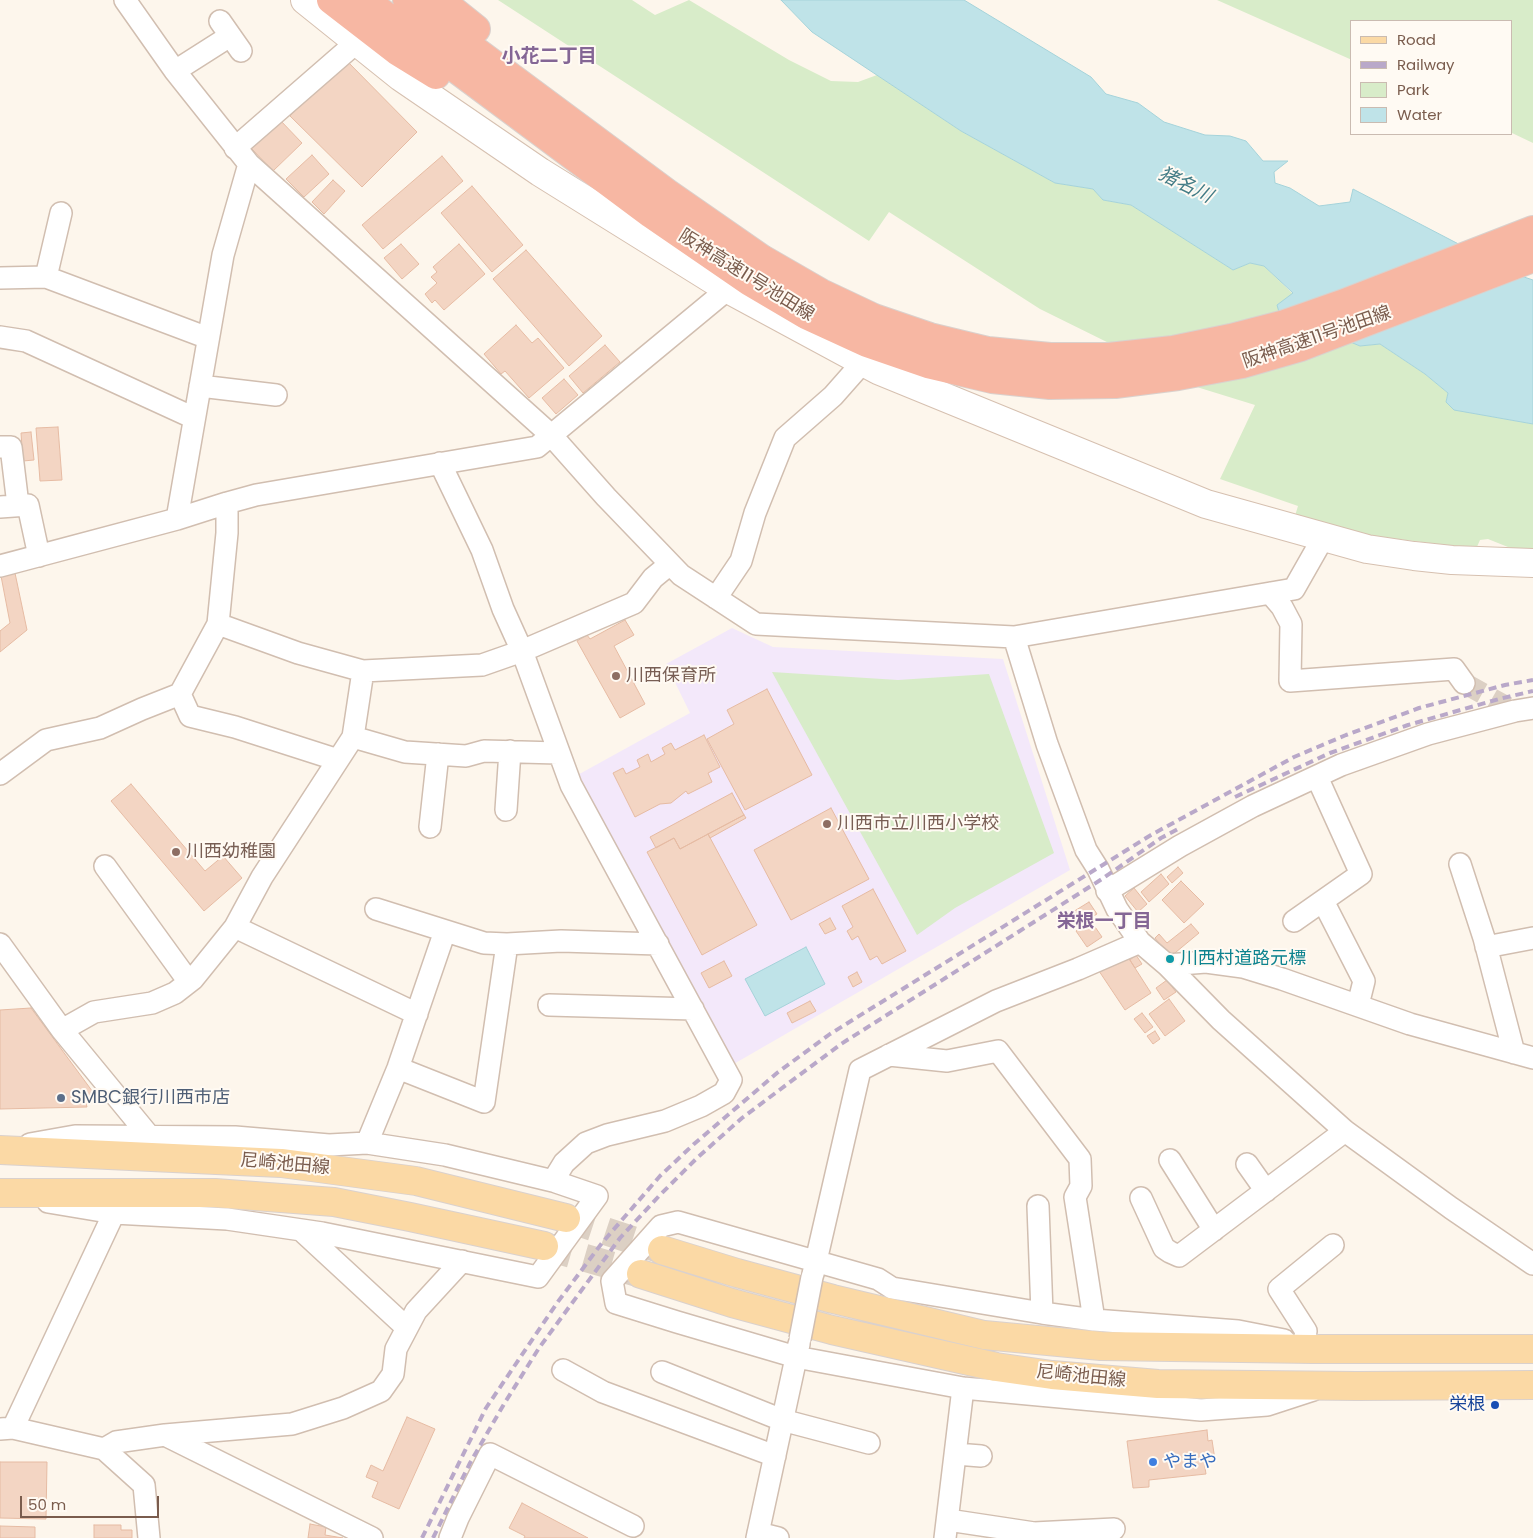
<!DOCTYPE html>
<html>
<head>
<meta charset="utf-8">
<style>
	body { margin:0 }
	#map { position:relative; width:1533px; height:1538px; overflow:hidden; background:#fdf6ec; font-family:Poppins,sans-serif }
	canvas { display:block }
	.legend { position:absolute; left:1350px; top:20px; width:162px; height:115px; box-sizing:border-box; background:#fffaf3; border:1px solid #cabbb1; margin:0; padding:6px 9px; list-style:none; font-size:15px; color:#7a5c4d }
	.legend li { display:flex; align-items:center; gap:10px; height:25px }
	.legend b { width:25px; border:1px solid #cabbb1 }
	.scale { position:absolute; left:20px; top:1496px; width:139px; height:22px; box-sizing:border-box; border:2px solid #7a5c4d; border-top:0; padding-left:6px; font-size:15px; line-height:18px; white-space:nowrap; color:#7a5c4d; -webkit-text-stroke:4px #fffaf3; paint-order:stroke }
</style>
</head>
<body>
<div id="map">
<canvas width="1533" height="1538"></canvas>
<ul class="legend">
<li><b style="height:6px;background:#fbd9a5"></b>Road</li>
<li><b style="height:6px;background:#b9a8c9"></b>Railway</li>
<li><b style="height:14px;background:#d8ecc9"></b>Park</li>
<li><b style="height:14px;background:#bfe3e8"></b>Water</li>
</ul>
<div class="scale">50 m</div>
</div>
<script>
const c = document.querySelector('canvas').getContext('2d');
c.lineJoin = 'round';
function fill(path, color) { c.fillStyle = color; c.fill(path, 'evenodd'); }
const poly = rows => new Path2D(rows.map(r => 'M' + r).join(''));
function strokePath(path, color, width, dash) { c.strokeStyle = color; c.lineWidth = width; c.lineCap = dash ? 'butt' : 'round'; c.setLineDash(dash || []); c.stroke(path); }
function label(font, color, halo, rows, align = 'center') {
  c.font = font + ' Poppins,"Noto Sans JP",sans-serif'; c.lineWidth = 4; c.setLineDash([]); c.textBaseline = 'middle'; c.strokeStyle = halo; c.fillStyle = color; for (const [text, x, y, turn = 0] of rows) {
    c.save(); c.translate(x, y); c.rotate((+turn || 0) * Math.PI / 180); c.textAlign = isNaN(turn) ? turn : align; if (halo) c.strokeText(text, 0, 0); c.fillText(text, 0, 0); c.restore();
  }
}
fill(poly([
	[732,628,773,647,1003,659,1070,870,732,1065,574,777,690,713,666,664]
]), '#f3e8fa');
fill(poly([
	[498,0,632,0,655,15,689,0,789,60,831,81,858,82,877,75,961,131,1055,183,1094,189,1103,200,1131,205,1233,270,1250,263,1264,266,1293,294,1277,305,1360,346,1380,344,1425,374,1448,393,1446,402,1455,410,1533,424,1533,554,1508,547,1488,539,1480,540,1476,549,1351,533,1294,519,1298,506,1220,479,1255,405,1200,388,1040,309,889,212,869,241],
	[1217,0,1533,0,1533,143,1512,133,1512,21,1352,21,1352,60],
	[772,672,898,680,989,674,1054,853,955,908,917,935]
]), '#d8ecc9');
const water = poly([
	[781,0,964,0,1091,77,1106,94,1138,103,1164,122,1205,135,1230,136,1246,141,1263,161,1288,161,1274,172,1275,183,1290,188,1319,206,1350,202,1353,189,1518,275,1533,280,1533,424,1454,410,1446,402,1448,393,1425,374,1380,344,1360,346,1279,312,1277,305,1293,293,1264,266,1250,263,1233,270,1131,205,1103,200,1093,189,1055,183,961,131,812,32,781,0],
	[806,947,825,984,765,1016,745,979,806,947]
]);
fill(water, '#bfe3e8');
strokePath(water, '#a5d3da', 1);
const building = poly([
	[346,60,417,132,362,187,290,116,346,60],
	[280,120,302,143,273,171,251,148,280,120],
	[312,155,329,174,304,197,286,179,312,155],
	[442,156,463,181,383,249,362,225,442,156],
	[333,180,345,191,324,214,312,202,333,180],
	[472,186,523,245,492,272,441,213,472,186],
	[401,244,419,264,402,279,384,258,401,244],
	[459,244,485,274,444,310,435,300,432,303,425,294,437,283,431,277,437,272,433,267,459,244],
	[526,250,602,336,569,366,493,279,526,250],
	[516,325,532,343,538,338,564,368,529,398,505,371,501,374,484,354,516,325],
	[605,345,620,362,583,393,569,376,605,345],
	[564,379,578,395,556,414,542,398,564,379],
	[58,427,62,480,40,481,36,428,58,427],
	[31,432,34,460,23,461,21,433,31,432],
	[15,573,27,630,0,652,0,631,10,623,1,576,15,573],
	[625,620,634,635,614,646,645,704,620,718,577,641,587,635,590,639,625,620],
	[767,689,812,775,745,810,707,739,734,724,727,710,767,689],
	[704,735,720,767,708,773,712,782,688,794,686,791,671,803,660,804,635,817,613,773,623,768,626,774,640,767,637,760,648,754,651,762,665,754,662,748,671,743,675,750,704,735],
	[131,784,205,871,223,856,242,878,204,911,111,801,131,784],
	[732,793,744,815,680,849,674,838,656,848,650,837,732,793],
	[831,808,869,879,791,920,754,850,831,808],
	[744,815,746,818,710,838,708,834,744,815],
	[708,834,757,925,702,955,647,852,674,838,680,849,708,834],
	[1178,867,1183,873,1172,883,1167,877,1178,867],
	[1161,874,1169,884,1149,902,1141,892,1161,874],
	[1181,881,1204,904,1184,923,1162,900,1181,881],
	[1134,888,1147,904,1138,912,1125,896,1134,888],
	[873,889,906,951,882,964,877,956,870,960,858,936,852,940,847,931,853,927,842,906,873,889],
	[1089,902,1097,914,1075,927,1068,915,1089,902],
	[830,918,836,929,825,934,819,924,830,918],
	[1091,921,1102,937,1087,947,1076,931,1091,921],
	[1191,924,1199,933,1170,957,1155,938,1159,934,1167,943,1191,924],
	[1126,954,1151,993,1125,1010,1099,971,1126,954],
	[1136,955,1142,964,1135,968,1130,960,1136,955],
	[724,961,732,976,709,988,701,973,724,961],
	[857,972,862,982,853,987,848,977,857,972],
	[1167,980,1176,992,1164,1000,1156,988,1167,980],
	[1169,999,1185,1021,1165,1036,1149,1014,1169,999],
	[810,1001,816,1011,792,1023,787,1013,810,1001],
	[31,1008,101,1103,86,1103,87,1107,0,1109,0,1010,31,1008],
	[1142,1013,1153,1027,1145,1033,1134,1019,1142,1013],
	[1155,1031,1160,1039,1153,1044,1147,1036,1155,1031],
	[407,1417,435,1429,399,1509,372,1497,378,1482,366,1477,371,1465,383,1471,407,1417],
	[1207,1430,1208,1441,1212,1440,1215,1460,1204,1461,1206,1474,1149,1480,1149,1487,1133,1488,1127,1441,1207,1430],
	[0,1462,47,1462,46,1519,0,1518,0,1462],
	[522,1503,588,1538,524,1538,525,1536,509,1528,522,1503],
	[310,1524,326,1527,325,1535,343,1538,308,1538,310,1524],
	[94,1525,121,1525,121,1530,132,1530,132,1538,94,1538,94,1525],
	[0,1526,35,1527,35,1538,0,1538,0,1526]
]);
fill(building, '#f3d5c3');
strokePath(building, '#e6bba3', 1);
strokePath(poly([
	[1464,683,1507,707]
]), '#dcd0c4', 21, [21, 11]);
strokePath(poly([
	[566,1218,662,1250],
	[544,1246,641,1274]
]), '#dcd0c4', 28, [28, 14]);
const street = poly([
	[125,0,175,71,249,164,551,435,606,497,681,575,756,624,1014,637,1294,589,1323,538],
	[220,21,241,51],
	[175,71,230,36],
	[235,148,358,41],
	[46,277,61,213],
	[0,278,46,277,208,338],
	[0,337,26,341,194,418],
	[200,386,276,395],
	[0,447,11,447,18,505],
	[440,463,482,550,503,609,522,651,571,785,731,1080,724,1093,701,1106,665,1121,607,1135,586,1143,564,1163,553,1181],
	[0,507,28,505,39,556],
	[177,519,223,255,249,164],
	[0,566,177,519,227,503,256,495,537,447,728,289],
	[1270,593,1282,607,1291,624,1290,681,1454,669,1464,683],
	[716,598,741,561,755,513,785,438,833,396,863,362],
	[218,624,298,653,363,671,482,665,522,651,634,603,653,578,670,564],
	[1014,637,1047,744,1086,850,1098,869,1117,909,1140,942,1167,965,1221,1020,1345,1131,1451,1208,1533,1264],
	[180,694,190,716,235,727,338,760],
	[353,737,405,752,466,756,484,751,558,753],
	[0,774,46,740,100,728,142,709,180,694,218,624,227,533,227,503],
	[506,810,510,751],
	[430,827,438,754],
	[1460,864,1484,938,1514,1053],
	[105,866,189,982],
	[1107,891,1180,846,1253,806,1341,765,1428,734,1515,711,1533,708],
	[1323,901,1364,981,1358,1005],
	[376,909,484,943,507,944,561,941,658,944],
	[1294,921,1361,874,1317,777],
	[235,927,417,1014],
	[0,944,62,1030,150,1137],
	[1486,947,1533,938],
	[1167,965,1206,962,1243,967,1282,979,1410,1024,1533,1058],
	[549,1005,693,1009],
	[62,1030,94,1012,152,1003,175,993,193,979,235,927,262,877,353,737,363,671],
	[889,1055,947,1061,998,1051,1080,1159,1081,1186,1075,1197,1094,1320],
	[398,1068,484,1102,507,944],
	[367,1143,398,1068,445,931],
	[30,1144,75,1136,235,1137,329,1145,367,1143,445,1155,553,1181,597,1196,538,1277,322,1233,227,1219,114,1213,48,1202],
	[1170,1160,1214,1230],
	[1247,1164,1266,1191],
	[1141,1198,1164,1248,1170,1252,1179,1256,1345,1131],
	[1038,1206,1042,1313],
	[301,1230,407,1328],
	[813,1274,860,1070,996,1001,1078,969,1140,942],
	[1284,1340,1238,1331,1094,1320,1042,1313,892,1288,878,1279,678,1222,661,1226,612,1281,616,1303,677,1322,796,1357,963,1388,1201,1410,1267,1405,1313,1390],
	[1304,1344,1306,1331,1279,1289,1333,1245],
	[563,1370,603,1392,775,1456],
	[662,1372,782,1420,869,1443],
	[13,1428,104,1449,144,1485,149,1538],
	[0,1429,13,1428,114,1213],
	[165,1435,292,1424,343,1408,381,1391,393,1374,396,1349,416,1311,462,1261],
	[104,1449,116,1442,165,1435,372,1538],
	[956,1454,981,1456],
	[948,1520,1034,1533,1114,1529],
	[758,1533,778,1538],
	[450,1538,458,1518,490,1454,633,1526],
	[757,1538,799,1344],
	[945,1538,963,1388]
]);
const secondary = poly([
	[305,0,401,77,540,172,728,289,878,370,1206,504,1367,549,1414,556,1452,560,1533,563]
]);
const primary = poly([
	[0,1150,281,1163,416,1181,566,1218],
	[0,1193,215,1193,334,1202,410,1217,544,1246],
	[662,1250,737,1273,833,1299,984,1335,1101,1346,1312,1349,1533,1349],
	[641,1274,732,1303,832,1330,996,1367,1052,1375,1158,1384,1357,1386,1533,1385]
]);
const highway = poly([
	[331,0,397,51,436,75],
	[365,0,412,36,651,214,750,282,806,315,867,343,928,364,992,379,1050,385,1115,384,1178,376,1242,364,1301,347,1533,258],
	[407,0,667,193,762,259,821,293,874,318,930,337,988,351,1050,357,1109,357,1173,350,1231,338,1285,324,1342,304,1533,230],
	[440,0,476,29]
]);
strokePath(street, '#d1beb0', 24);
strokePath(secondary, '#d6c0b0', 30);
strokePath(primary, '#dad1cd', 30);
strokePath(highway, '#dad1cd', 30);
strokePath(street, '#fff', 21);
strokePath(secondary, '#fff', 28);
strokePath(primary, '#fbd9a5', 28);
strokePath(highway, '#f7b7a3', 28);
strokePath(poly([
	[1235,797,1330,753,1408,725,1499,699,1533,691],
	[422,1538,486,1408,557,1303,602,1243,660,1176,694,1144,777,1073,830,1034,1151,835,1294,757,1346,735,1419,708,1505,685,1533,680],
	[433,1538,470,1463,504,1404,539,1348,620,1238,659,1196,697,1158,742,1118,841,1044,1102,879,1161,838,1180,828]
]), '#b9a8c9', 4, [8, 5]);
const streetBridge = poly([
	[800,1339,812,1277]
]);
strokePath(streetBridge, '#d1beb0', 24, []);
strokePath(streetBridge, '#fff', 21);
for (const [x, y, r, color] of [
	[616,676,5,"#8d6e63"],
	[827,824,5,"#8d6e63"],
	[176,852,5,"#8d6e63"],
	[1170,959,5,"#0f9aa8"],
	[61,1098,5,"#5c6f8a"],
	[1495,1405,5,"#1a4fb4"],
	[1153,1462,5,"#3f7fe0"]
]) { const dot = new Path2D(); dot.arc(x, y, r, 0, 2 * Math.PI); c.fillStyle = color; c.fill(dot); strokePath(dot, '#fffaf3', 2); }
label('18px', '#7a5c4d', '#fffaf3', [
	["阪神高速11号池田線",746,276,32],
	["阪神高速11号池田線",1317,338,-19],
	["尼崎池田線",285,1165,5],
	["尼崎池田線",1081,1377,6]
]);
label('18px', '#785e54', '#fffaf3', [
	["川西保育所",626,676],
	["川西市立川西小学校",837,824],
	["川西幼稚園",186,852]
], 'left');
label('18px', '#0d838f', '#fffaf3', [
	["川西村道路元標",1180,959]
], 'left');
label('18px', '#4e5e75', '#fffaf3', [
	["SMBC銀行川西市店",71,1098]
], 'left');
label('18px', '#164399', '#fffaf3', [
	["栄根",1485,1405]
], 'right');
label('18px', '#366cbe', '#fffaf3', [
	["やまや",1163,1462]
], 'left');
label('bold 19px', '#846695', '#fffaf3', [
	["小花二丁目",549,57],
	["栄根一丁目",1104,922]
]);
label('italic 19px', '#437c86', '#fffaf3', [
	["猪名川",1185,186,26]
]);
</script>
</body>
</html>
